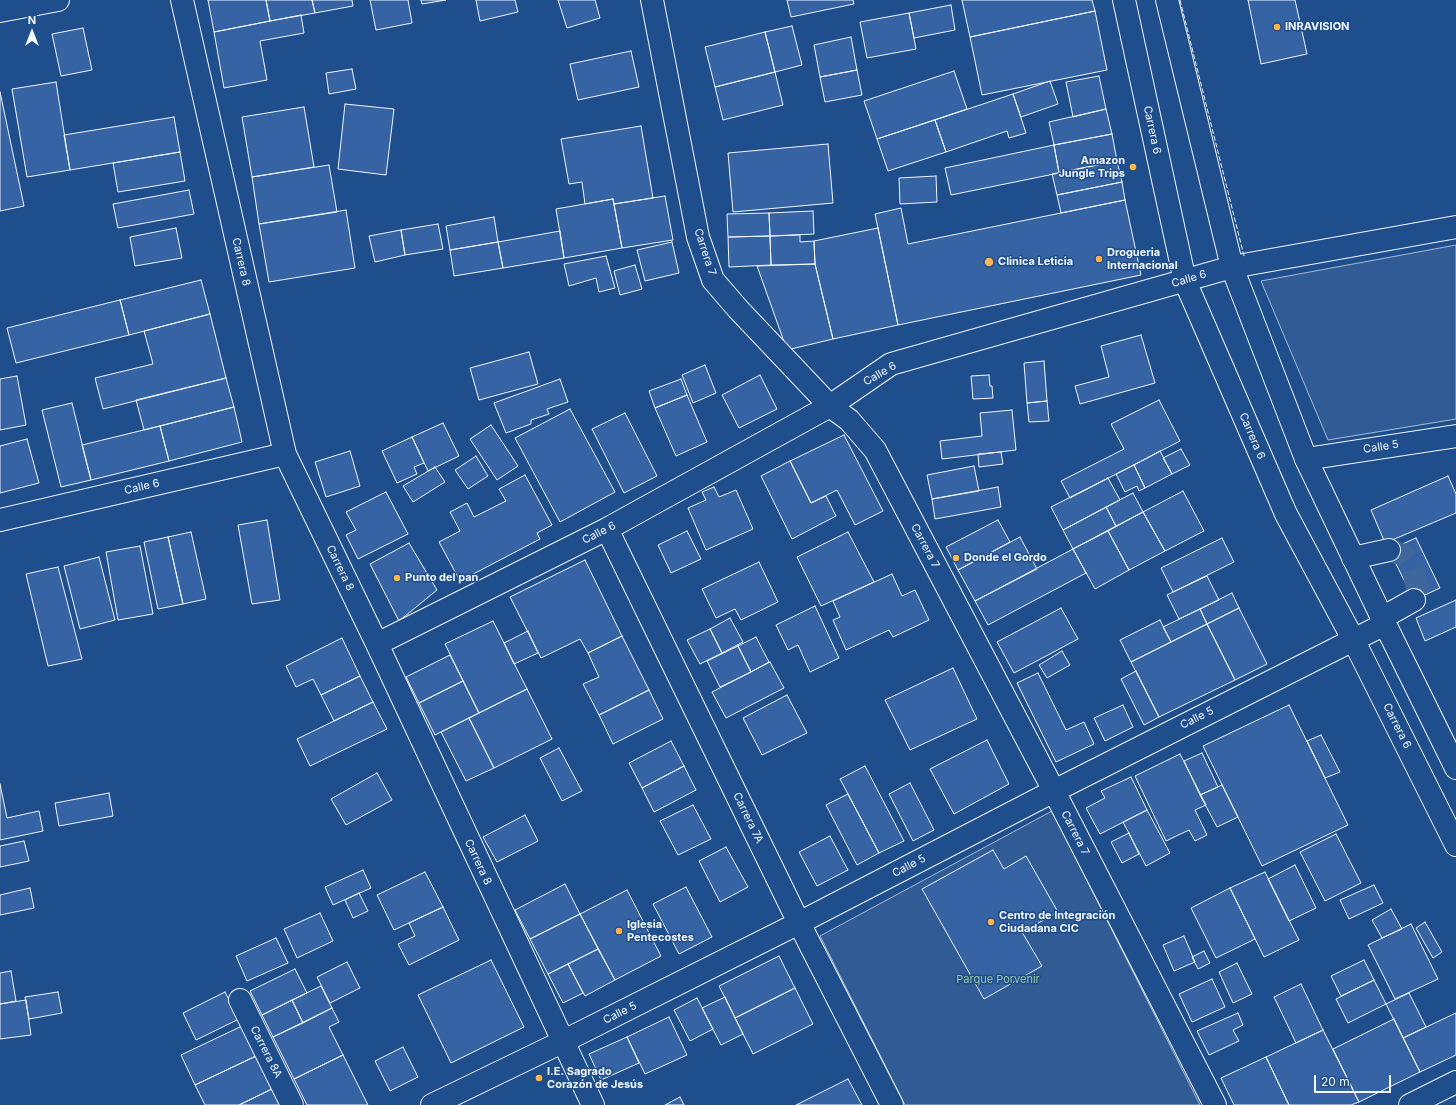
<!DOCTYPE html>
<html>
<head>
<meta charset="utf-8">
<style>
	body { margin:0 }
	#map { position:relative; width:1456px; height:1105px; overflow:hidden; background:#1f4e8c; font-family:Inter,sans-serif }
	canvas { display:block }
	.north { position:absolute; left:12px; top:12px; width:40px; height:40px; -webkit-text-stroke:3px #1f4e8c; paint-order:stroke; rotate:0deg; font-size:11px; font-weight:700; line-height:16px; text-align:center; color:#f2f6ff }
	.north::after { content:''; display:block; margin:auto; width:14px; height:18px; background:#f2f6ff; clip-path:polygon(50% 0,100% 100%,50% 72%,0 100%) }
	.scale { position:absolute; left:1314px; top:1075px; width:77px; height:18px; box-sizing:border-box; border:2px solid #f2f6ff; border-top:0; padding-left:5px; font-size:12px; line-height:14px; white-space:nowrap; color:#f2f6ff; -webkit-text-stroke:3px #1f4e8c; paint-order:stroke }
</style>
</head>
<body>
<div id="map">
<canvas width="1456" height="1105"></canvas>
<div class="north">N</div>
<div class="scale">20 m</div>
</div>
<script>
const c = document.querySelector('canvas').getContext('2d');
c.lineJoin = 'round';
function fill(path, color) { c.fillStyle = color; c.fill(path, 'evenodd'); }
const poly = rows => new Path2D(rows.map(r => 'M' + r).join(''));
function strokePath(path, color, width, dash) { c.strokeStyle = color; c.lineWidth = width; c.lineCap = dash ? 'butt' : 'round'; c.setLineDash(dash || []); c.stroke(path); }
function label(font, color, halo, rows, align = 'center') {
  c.font = font + ' Inter,sans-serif'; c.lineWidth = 3; c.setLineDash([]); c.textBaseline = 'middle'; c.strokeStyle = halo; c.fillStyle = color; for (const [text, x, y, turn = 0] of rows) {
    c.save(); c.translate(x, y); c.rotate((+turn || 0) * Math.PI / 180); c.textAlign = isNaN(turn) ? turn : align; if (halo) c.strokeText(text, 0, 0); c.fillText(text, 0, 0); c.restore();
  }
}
const green = poly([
	[1456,245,1456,419,1328,440,1261,281,1456,245],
	[1052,811,1200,1105,905,1105,820,936,1052,811]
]);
fill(green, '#305b95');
strokePath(green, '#a8bbd7', 1);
const building = poly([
	[208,0,266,0,270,21,214,32,208,0],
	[266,0,312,0,315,13,270,21,266,0],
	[312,0,352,0,353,6,315,13,312,0],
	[370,0,408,0,412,23,376,30,370,0],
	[421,0,446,0,422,4,421,0],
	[476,0,515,0,518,12,480,21,476,0],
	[558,0,595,0,600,18,567,28,558,0],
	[787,0,853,0,854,4,791,17,787,0],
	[962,0,1092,0,1095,11,970,37,962,0],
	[1248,0,1295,0,1307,54,1261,64,1248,0],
	[951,5,955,30,914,38,909,13,951,5],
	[1095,11,1107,70,982,95,970,37,1095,11],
	[909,13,916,49,867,58,860,22,909,13],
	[301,15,304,33,260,41,267,80,224,88,214,32,301,15],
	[792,26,802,65,775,72,765,32,792,26],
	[83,28,92,70,61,76,52,34,83,28],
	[765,32,775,72,715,87,705,47,765,32],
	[851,37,857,70,820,77,814,45,851,37],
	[631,51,639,87,578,100,570,64,631,51],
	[352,69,356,89,329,94,326,73,352,69],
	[857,70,862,95,825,102,820,77,857,70],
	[954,71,967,109,877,139,864,101,954,71],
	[775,72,783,105,723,120,715,87,775,72],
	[1099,76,1106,109,1073,117,1066,82,1099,76],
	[1050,81,1058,104,1021,117,1013,94,1050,81],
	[56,82,70,170,27,177,12,89,56,82],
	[0,92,24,206,0,211,0,92],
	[1013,94,1026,133,1009,138,1007,131,946,152,935,120,1013,94],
	[345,104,394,109,386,175,338,169,345,104],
	[304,107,314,167,252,177,242,117,304,107],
	[1106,109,1112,134,1054,145,1049,122,1106,109],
	[174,117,180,152,70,170,64,135,174,117],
	[935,120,946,152,888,171,877,139,935,120],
	[641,126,653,198,614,204,613,199,585,204,582,182,569,184,561,139,641,126],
	[1112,134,1117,161,1059,173,1054,145,1112,134],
	[828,144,833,203,733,212,728,153,828,144],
	[1054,145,1059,173,951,195,945,168,1054,145],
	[180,152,185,181,118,192,113,163,180,152],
	[1117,161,1122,182,1057,195,1052,174,1117,161],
	[329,165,337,212,259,224,252,177,329,165],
	[936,176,937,202,900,204,899,178,936,176],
	[1122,182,1125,200,1061,213,1057,195,1122,182],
	[189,190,194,214,118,228,113,204,189,190],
	[665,196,673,240,622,248,614,204,665,196],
	[613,199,622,248,564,258,556,209,613,199],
	[1125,200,1141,275,898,325,875,214,901,208,908,244,1125,200],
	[346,210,355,268,269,282,259,224,346,210],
	[813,211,814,234,770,236,769,213,813,211],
	[769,213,770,236,728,237,727,214,769,213],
	[494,217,498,242,450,250,446,226,494,217],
	[438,224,443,249,405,255,401,230,438,224],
	[176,228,182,258,135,266,130,237,176,228],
	[878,228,898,325,833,339,815,264,814,241,878,228],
	[401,230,405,255,375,262,369,236,401,230],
	[560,231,564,258,503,268,498,242,560,231],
	[800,235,800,242,814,241,815,264,771,265,770,236,800,235],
	[770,236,771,265,729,267,728,237,770,236],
	[498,242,503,268,454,276,450,250,498,242],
	[672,242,679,273,645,281,637,250,672,242],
	[606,256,615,288,599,292,596,278,569,286,564,264,606,256],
	[815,264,833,339,787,350,757,266,815,264],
	[635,265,642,289,620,295,614,271,635,265],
	[201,280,210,314,129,335,120,300,201,280],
	[120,300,129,335,16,363,7,328,120,300],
	[210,314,226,378,103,409,95,378,153,364,144,331,210,314],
	[1141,335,1155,383,1080,404,1075,386,1109,377,1101,346,1141,335],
	[529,352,538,384,479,400,470,368,529,352],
	[1044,361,1047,401,1027,403,1024,363,1044,361],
	[705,365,716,393,693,403,682,375,705,365],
	[760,375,777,409,739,428,722,395,760,375],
	[989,375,990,386,992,386,993,398,973,399,971,376,989,375],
	[17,376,26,425,0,430,0,379,17,376],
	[226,378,234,407,144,430,136,400,226,378],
	[560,379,568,402,547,409,549,414,531,420,531,424,506,433,494,403,560,379],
	[681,379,687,395,655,408,649,391,681,379],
	[687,395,707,442,676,456,655,408,687,395],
	[1159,400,1180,441,1070,498,1061,481,1124,449,1111,424,1159,400],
	[1047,401,1049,421,1029,422,1027,403,1047,401],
	[72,403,91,480,61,487,42,410,72,403],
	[234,407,242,442,169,461,160,426,234,407],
	[570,409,615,492,560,522,515,438,570,409],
	[1012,410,1016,450,942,459,940,441,982,436,980,413,1012,410],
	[625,413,657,476,624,493,592,429,625,413],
	[443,423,459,456,428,471,412,437,443,423],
	[491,425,518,466,497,480,470,439,491,425],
	[160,426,169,461,91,480,82,445,160,426],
	[844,435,883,511,855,525,837,490,811,503,790,461,844,435],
	[412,437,424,463,414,467,417,474,397,483,382,451,412,437],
	[27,439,39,483,0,493,0,446,27,439],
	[1181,449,1190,465,1172,474,1163,458,1181,449],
	[350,451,360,486,326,497,315,462,350,451],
	[1160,451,1172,474,1145,488,1134,465,1160,451],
	[1001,452,1003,464,979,467,978,454,1001,452],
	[476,456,488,476,468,489,455,470,476,456],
	[790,461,811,503,826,496,836,516,792,539,761,476,790,461],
	[1134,465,1145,488,1139,491,1137,486,1125,492,1116,474,1134,465],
	[974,466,979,491,932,499,927,475,974,466],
	[435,467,445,482,413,502,403,486,435,467],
	[525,475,552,525,537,533,540,539,460,581,439,542,460,531,450,512,467,503,474,517,506,501,499,489,525,475],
	[1448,476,1456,494,1456,513,1385,543,1371,510,1448,476],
	[1108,478,1120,500,1063,530,1051,507,1108,478],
	[714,487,719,497,736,490,753,529,706,550,688,508,706,500,702,492,714,487],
	[998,487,1001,507,935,519,932,499,998,487],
	[1183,491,1204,531,1165,551,1143,512,1183,491],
	[386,492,408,534,358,559,346,535,356,530,346,512,386,492],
	[1133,493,1143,512,1116,526,1106,507,1133,493],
	[1106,507,1116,526,1073,549,1063,530,1106,507],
	[1143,512,1165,551,1129,570,1108,531,1143,512],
	[267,520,280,600,252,604,238,525,267,520],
	[998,520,1010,542,958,570,946,547,998,520],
	[687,531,701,559,671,573,658,545,687,531],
	[1108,531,1129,570,1095,589,1073,549,1108,531],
	[191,532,206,599,183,604,168,537,191,532],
	[848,532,874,582,821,606,797,557,848,532],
	[168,537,183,604,158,609,144,542,168,537],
	[1020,537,1037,569,975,601,958,570,1020,537],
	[1222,538,1234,562,1173,592,1161,568,1222,538],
	[1416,538,1440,588,1414,600,1389,550,1416,538],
	[409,543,437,590,399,621,370,564,409,543],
	[140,546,153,614,118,620,106,552,140,546],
	[1073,549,1086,573,988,625,975,601,1073,549],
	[99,557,115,620,80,629,64,566,99,557],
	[585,560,622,636,588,653,580,639,541,658,510,597,585,560],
	[759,562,778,602,741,620,735,609,716,618,702,589,759,562],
	[58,567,82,659,48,666,26,574,58,567],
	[892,574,902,596,915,590,929,620,893,637,889,630,846,650,833,620,840,617,833,601,892,574],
	[1207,576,1219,600,1179,619,1167,595,1207,576],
	[1232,593,1239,608,1207,624,1200,609,1232,593],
	[1456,600,1456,627,1425,641,1416,618,1456,600],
	[815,606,839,658,810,672,798,645,788,650,776,625,815,606],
	[1061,608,1078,639,1014,673,997,642,1061,608],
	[1239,608,1267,664,1235,680,1207,624,1239,608],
	[1200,609,1207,624,1171,642,1163,627,1200,609],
	[730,618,743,642,722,653,710,629,730,618],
	[1160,620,1171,642,1131,662,1120,640,1160,620],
	[493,621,527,689,479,713,445,644,493,621],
	[1207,624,1235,680,1159,717,1131,662,1207,624],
	[710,629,722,653,700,664,687,640,710,629],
	[528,631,538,653,514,664,504,643,528,631],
	[622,636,649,690,599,715,583,684,599,677,588,653,622,636],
	[756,637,769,662,751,672,738,646,756,637],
	[342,638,360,676,321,695,313,679,296,687,286,666,342,638],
	[738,646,751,672,720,687,707,661,738,646],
	[1062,651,1070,665,1047,678,1039,665,1062,651],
	[450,655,463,681,419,703,406,677,450,655],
	[770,662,784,688,726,718,712,692,770,662],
	[953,668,977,719,910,750,885,700,953,668],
	[1136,671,1159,717,1144,725,1121,679,1136,671],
	[1038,673,1066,730,1084,722,1094,744,1056,762,1017,683,1038,673],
	[360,676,373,702,334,721,321,695,360,676],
	[463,681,479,713,435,735,419,703,463,681],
	[527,689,552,739,494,768,469,718,527,689],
	[649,690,663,719,613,744,599,715,649,690],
	[787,695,807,733,762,755,743,718,787,695],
	[373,702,387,729,310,766,297,739,373,702],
	[1123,705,1133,727,1105,741,1094,718,1123,705],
	[1289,705,1348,825,1262,866,1203,746,1289,705],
	[469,718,494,768,466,781,441,732,469,718],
	[1321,735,1340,772,1325,778,1307,741,1321,735],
	[987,740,1009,784,954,814,930,769,987,740],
	[671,741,684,766,642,788,629,763,671,741],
	[559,748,582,791,562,801,540,758,559,748],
	[1202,753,1218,787,1200,795,1184,761,1202,753],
	[1180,754,1206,805,1195,810,1207,835,1195,841,1189,830,1166,841,1135,776,1180,754],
	[684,766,696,790,654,812,642,788,684,766],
	[865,766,904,841,879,853,840,779,865,766],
	[377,773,392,800,346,825,331,799,377,773],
	[1131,777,1147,810,1100,834,1086,808,1105,798,1101,791,1131,777],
	[910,783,934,830,913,841,889,794,910,783],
	[0,784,7,818,39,811,43,831,0,840,0,784],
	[1222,785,1238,817,1217,827,1200,795,1222,785],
	[109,793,113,816,59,826,55,803,109,793],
	[848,794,879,853,857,865,826,805,848,794],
	[693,805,711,839,678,855,660,821,693,805],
	[1147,810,1170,853,1146,866,1123,822,1147,810],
	[525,815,538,841,497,862,483,837,525,815],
	[1129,833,1139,854,1122,863,1111,842,1129,833],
	[1336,834,1361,883,1325,901,1300,852,1336,834],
	[830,836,848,870,817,886,799,852,830,836],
	[24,841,29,861,0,867,0,846,24,841],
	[726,847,748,887,720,902,699,861,726,847],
	[993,850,1004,869,1026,856,1058,912,1022,932,1042,966,984,999,922,889,993,850],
	[1295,865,1316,908,1289,921,1268,879,1295,865],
	[363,870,371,888,333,905,325,887,363,870],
	[425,872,443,907,394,930,377,895,425,872],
	[1265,872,1299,940,1264,957,1230,888,1265,872],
	[565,884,580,914,530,939,515,910,565,884],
	[1374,885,1383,903,1349,919,1340,900,1374,885],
	[686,887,712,937,679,954,653,904,686,887],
	[30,888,34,908,0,915,0,895,30,888],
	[1230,888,1255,939,1216,958,1191,908,1230,888],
	[627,890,661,956,615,980,580,914,627,890],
	[359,893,368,911,353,918,345,900,359,893],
	[443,907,459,940,409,965,398,944,415,936,409,923,443,907],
	[1391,909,1402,929,1382,938,1372,920,1391,909],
	[320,913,333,941,297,958,284,929,320,913],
	[580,914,598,949,548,974,530,939,580,914],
	[1425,922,1442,952,1433,958,1416,928,1425,922],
	[1411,924,1438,979,1395,999,1368,945,1411,924],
	[1184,936,1195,962,1174,971,1163,945,1184,936],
	[276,938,288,963,247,981,236,956,276,938],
	[598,949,615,980,585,996,568,964,598,949],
	[1204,951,1210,963,1198,969,1192,957,1204,951],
	[779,956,795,988,735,1018,719,986,779,956],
	[491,960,524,1027,451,1063,418,995,491,960],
	[1364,960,1374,980,1341,996,1331,976,1364,960],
	[347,962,360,988,330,1003,317,977,347,962],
	[1237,963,1252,994,1233,1003,1219,972,1237,963],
	[568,964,583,993,563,1003,548,974,568,964],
	[295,969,307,993,262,1015,250,991,295,969],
	[11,971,16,1001,0,1004,0,973,11,971],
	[1212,979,1225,1007,1192,1022,1179,994,1212,979],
	[1374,980,1386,1004,1348,1023,1336,999,1374,980],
	[1301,984,1323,1030,1296,1043,1274,997,1301,984],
	[321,986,332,1008,303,1023,292,1000,321,986],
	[795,988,813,1024,753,1054,735,1018,795,988],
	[58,992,62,1013,29,1019,25,997,58,992],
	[225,992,239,1019,196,1040,183,1013,225,992],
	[1409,993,1426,1027,1403,1038,1386,1004,1409,993],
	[725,997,743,1034,721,1045,702,1008,725,997],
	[697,998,713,1029,690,1041,674,1010,697,998],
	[26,1000,31,1035,0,1039,0,1004,26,1000],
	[292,1000,303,1023,273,1037,262,1015,292,1000],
	[332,1008,339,1022,329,1027,343,1055,294,1079,273,1037,332,1008],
	[1238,1013,1243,1025,1233,1030,1239,1041,1209,1055,1197,1031,1238,1013],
	[1456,1013,1456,1055,1420,1072,1403,1038,1456,1013],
	[669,1017,687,1055,645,1074,627,1037,669,1017],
	[1394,1019,1420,1072,1359,1102,1333,1049,1394,1019],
	[242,1026,256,1056,195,1085,181,1055,242,1026],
	[1323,1030,1359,1102,1351,1105,1289,1105,1266,1057,1323,1030],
	[627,1037,639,1063,601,1080,589,1054,627,1037],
	[403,1047,418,1077,390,1091,375,1061,403,1047],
	[343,1055,368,1105,307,1105,294,1079,343,1055],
	[256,1056,272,1089,239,1105,205,1105,195,1085,256,1056],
	[1266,1057,1289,1105,1234,1105,1221,1078,1266,1057],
	[848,1079,862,1105,796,1105,848,1079],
	[272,1089,280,1105,239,1105,272,1089],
	[680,1097,684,1105,665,1105,680,1097]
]);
fill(building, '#3563a3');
strokePath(building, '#f2f6ff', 1);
strokePath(poly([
	[1389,550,1404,555,1411,565,1414,575,1417,588,1414,600]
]), '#3f679d', 22, [22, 11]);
const minor = poly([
	[182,0,285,454,377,644,593,1105],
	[652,0,698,237,713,280,738,309,830,406,849,420,875,450,1054,791,1215,1105],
	[0,11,58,0],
	[1306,459,1456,436],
	[0,520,285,454],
	[607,529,799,923,892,1105],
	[1353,558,1389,550],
	[1382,618,1414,600],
	[377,644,607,529,830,406,891,364,1232,267,1456,227],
	[240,1000,292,1105],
	[432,1105,562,1042,799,923,1054,791,1385,624],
	[1410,1105,1456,1082]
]);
const major = poly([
	[1124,0,1185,281,1286,514,1353,639,1456,845],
	[1167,0,1232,267,1306,459,1385,624,1456,768]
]);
strokePath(minor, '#f2f6ff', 24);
strokePath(major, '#f2f6ff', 24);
strokePath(minor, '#1f4e8c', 22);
strokePath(major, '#1f4e8c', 22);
strokePath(poly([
	[1180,0,1244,256,1246,256]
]), '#f2f6ff', 1, [5, 2]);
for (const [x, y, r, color] of [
	[1277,27,4,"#ffb74d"],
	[1133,167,4,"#ffb74d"],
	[1099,259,4,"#ffb74d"],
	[989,262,5,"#ffb74d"],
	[956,558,4,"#ffb74d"],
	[397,578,4,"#ffb74d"],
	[991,922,4,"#ffb74d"],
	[619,931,4,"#ffb74d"],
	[539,1078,4,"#ffb74d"]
]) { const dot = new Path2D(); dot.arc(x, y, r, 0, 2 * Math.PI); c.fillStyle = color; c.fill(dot); strokePath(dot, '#1f4e8c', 1.5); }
label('bold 11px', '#f2f6ff', '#1f4e8c', [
	["INRAVISION",1285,27],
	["Amazon",1125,161,"right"],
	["Jungle Trips",1125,174,"right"],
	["Drogueria",1107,253],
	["Internacional",1107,266],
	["Clinica Leticia",998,262],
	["Donde el Gordo",964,558],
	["Punto del pan",405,578],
	["Centro de Integración",999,916],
	["Ciudadana CIC",999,929],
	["Iglesia",627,925],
	["Pentecostes",627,938],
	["I.E. Sagrado",547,1072],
	["Corazón de Jesús",547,1085]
], 'left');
label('11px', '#f2f6ff', '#1f4e8c', [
	["Carrera 6",1152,130,78],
	["Carrera 7",705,252,72],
	["Carrera 8",241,262,77],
	["Calle 6",1189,279,-16],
	["Calle 6",880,374,-30],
	["Carrera 6",1252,436,67],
	["Calle 5",1381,447,-9],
	["Calle 6",142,487,-13],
	["Calle 6",599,533,-27],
	["Carrera 7",925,546,62],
	["Carrera 8",340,568,64],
	["Calle 5",1197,718,-27],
	["Carrera 6",1397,726,63],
	["Carrera 7A",748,818,64],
	["Carrera 7",1075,833,63],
	["Carrera 8",478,862,65],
	["Calle 5",909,866,-28],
	["Calle 5",620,1013,-27],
	["Carrera 8A",266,1052,63]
]);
label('11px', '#97c8a6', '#1f4e8c', [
	["Parque Porvenir",998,980]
]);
</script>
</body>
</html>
